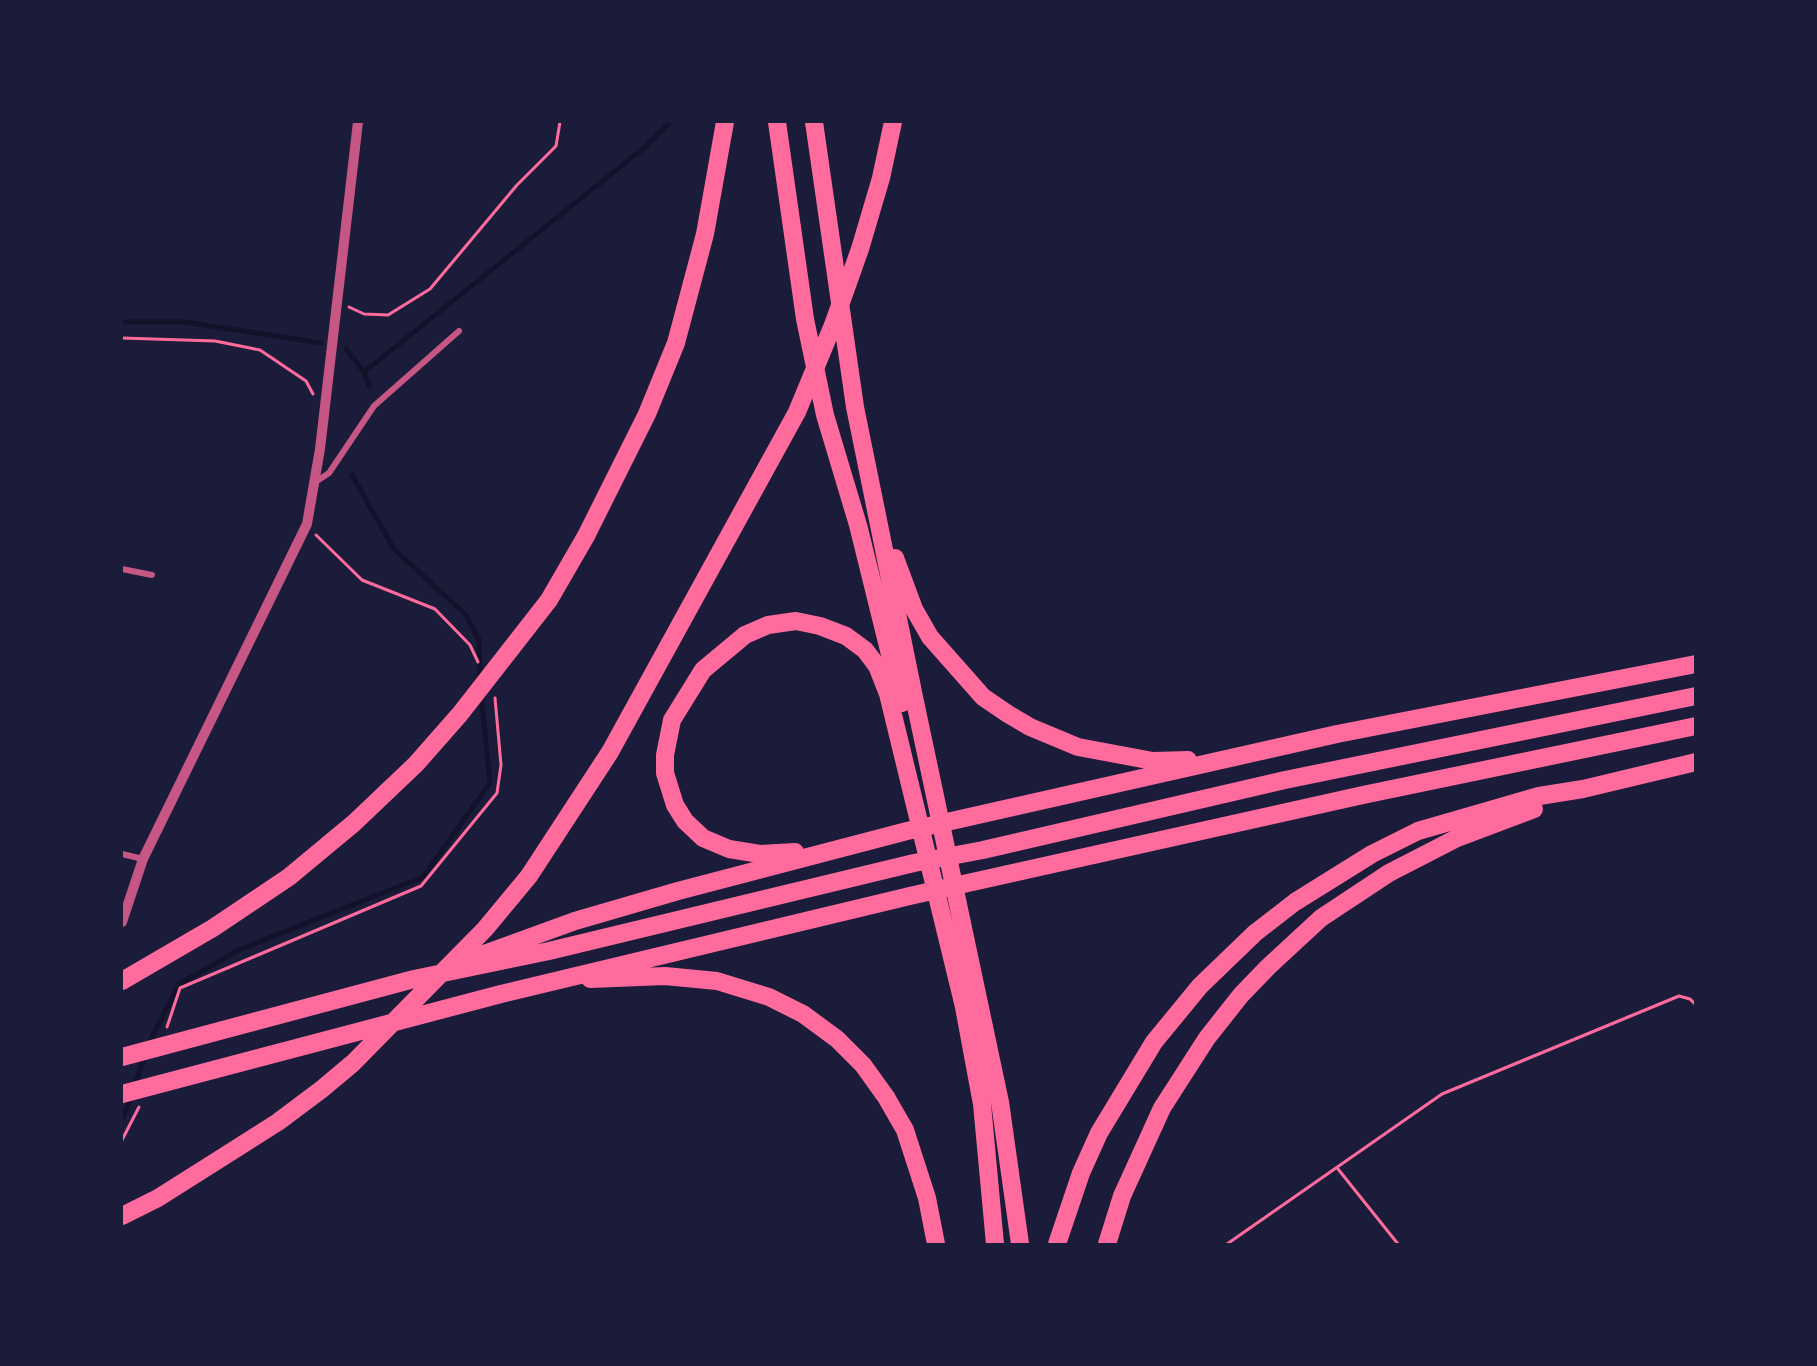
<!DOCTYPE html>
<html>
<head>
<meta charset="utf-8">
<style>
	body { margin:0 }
	#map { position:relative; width:1817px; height:1366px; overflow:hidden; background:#1b1b3a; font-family:"Noto Sans",sans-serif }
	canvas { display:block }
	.frame { position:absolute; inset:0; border:123px solid #1b1b3a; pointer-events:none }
</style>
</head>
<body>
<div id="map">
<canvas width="1817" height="1366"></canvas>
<div class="frame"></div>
</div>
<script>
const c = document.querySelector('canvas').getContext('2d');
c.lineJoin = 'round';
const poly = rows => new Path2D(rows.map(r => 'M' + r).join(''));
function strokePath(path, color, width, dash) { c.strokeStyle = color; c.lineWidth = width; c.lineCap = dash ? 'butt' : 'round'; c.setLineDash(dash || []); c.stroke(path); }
strokePath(poly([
	[122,322,185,322,321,343],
	[346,349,364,372],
	[369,386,364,372,645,147,670,122],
	[352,475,394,549,466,615,479,640,480,682],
	[149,1044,179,984,241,949,423,877,490,783,481,694],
	[134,1087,145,1056],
	[122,1119,131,1096]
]), '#12122b', 5);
strokePath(poly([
	[349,307,364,314,388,315,430,289,517,185,556,146,560,122],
	[122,338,215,341,260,350,306,381,313,394],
	[316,535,362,580,435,609,470,645,478,662],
	[167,1027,180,988,421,886,497,793,501,765,495,698],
	[122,1140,139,1107],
	[1338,1169,1398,1244],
	[1227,1244,1442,1094,1679,996,1690,999,1696,1005]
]), '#ff6b9d', 3);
strokePath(poly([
	[314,483,329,473,374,406,459,331],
	[122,569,152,575],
	[122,854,143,859]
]), '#c65784', 6);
strokePath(poly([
	[122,922,143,859,307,524,320,449,358,122]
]), '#c65784', 10);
strokePath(poly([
	[777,122,805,319,825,415,858,525,902,703],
	[814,122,855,407,914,697,1000,1102,1020,1244],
	[895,558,914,609,930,637,983,697,1008,714,1030,727,1078,747,1153,761,1188,760],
	[795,852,760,854,729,849,703,838,685,821,675,805,665,773,665,755,672,720,703,670,745,635,768,625,796,621,820,626,846,636,865,650,877,666,888,694,964,1007,982,1104,995,1244],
	[476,957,575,921,678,891,907,831,1337,734,1696,664],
	[590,979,665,976,717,981,769,997,803,1014,837,1039,863,1065,886,1097,905,1130,927,1198,936,1244],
	[122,981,213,928,289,877,354,823,416,764,460,714,549,600,586,536,647,414,676,343,705,234,725,122],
	[122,1057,414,979,549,951,914,863,983,850,1285,780,1696,696],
	[122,1094,501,994,914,895,1363,795,1696,726],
	[122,1216,158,1198,215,1162,278,1122,322,1089,353,1063,485,929,529,876,610,752,797,412,833,325,860,249,881,178,893,122],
	[1057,1244,1081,1173,1099,1133,1154,1042,1200,986,1255,933,1295,902,1372,854,1418,831,1539,796,1583,789,1696,762],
	[1107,1244,1122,1196,1162,1108,1207,1038,1241,995,1268,967,1321,918,1389,873,1457,838,1534,809]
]), '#ff6b9d', 18);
</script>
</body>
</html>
